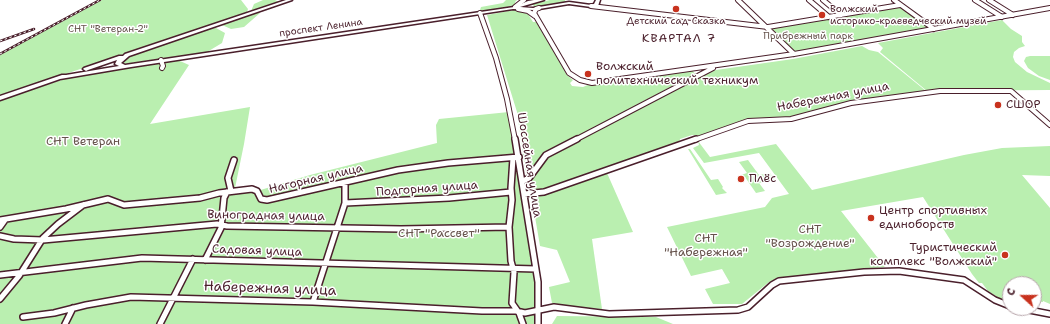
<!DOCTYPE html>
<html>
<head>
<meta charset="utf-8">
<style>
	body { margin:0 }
	#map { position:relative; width:1050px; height:324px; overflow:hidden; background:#fff; font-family:"Shantell Sans",sans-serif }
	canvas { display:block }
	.north { position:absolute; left:1002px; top:276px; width:40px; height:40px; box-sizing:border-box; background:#fff; border:1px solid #b7a5aa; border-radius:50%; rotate:291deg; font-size:11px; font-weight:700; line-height:16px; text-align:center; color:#4a1f2b }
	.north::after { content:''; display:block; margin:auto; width:14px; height:18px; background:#c8321e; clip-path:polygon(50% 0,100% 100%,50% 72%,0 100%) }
</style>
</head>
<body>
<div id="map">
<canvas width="1050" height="324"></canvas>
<div class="north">С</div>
</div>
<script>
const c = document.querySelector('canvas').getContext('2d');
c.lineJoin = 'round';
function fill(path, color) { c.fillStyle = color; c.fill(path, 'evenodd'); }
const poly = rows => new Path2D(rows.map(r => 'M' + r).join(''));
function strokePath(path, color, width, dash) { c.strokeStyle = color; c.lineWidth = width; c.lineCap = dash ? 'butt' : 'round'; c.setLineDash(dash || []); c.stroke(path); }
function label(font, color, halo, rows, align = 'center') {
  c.font = font + ' "Shantell Sans",sans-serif'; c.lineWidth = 3; c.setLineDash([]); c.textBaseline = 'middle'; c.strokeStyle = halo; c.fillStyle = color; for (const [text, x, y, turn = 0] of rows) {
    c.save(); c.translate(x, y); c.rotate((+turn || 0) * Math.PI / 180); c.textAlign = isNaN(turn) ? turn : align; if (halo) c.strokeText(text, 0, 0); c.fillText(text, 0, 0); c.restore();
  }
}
fill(poly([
	[102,0,241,0,248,9,247,12,238,16,0,96,0,55],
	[263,0,275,0,279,2,251,11,254,4],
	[506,0,517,0,515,2,516,5,514,6,485,11,480,10,481,7,503,3],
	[550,0,565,0,566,3,535,7,532,4],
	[900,6,931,28,797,53,792,52,770,29,827,18,830,21,847,17,845,15],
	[514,10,528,14,533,22,537,22,567,75,573,80,570,83,572,86,583,87,590,84,692,70,695,74,544,154,529,175,526,175,517,112,487,15],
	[258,12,260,13,244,27,231,29,222,25],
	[1002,20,1011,29,1022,36,1022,42,1025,46,1019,48,1014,52,1013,57,1015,62,1027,72,1050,83,1050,90,927,91,880,52,883,48,878,43],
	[210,28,216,28,225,33,222,43,207,52,124,64,121,63,120,61,126,57],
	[862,46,869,50,878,52,926,91,896,95,791,118,750,119,699,136,692,135,680,139,679,143,538,192,530,191,528,188,529,184,546,158,709,71,793,59],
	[1030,56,1050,56,1050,80,1039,76,1028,68,1024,61,1026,57],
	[168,61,180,61,189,65,150,124,250,107,244,144,234,193,254,192,310,175,437,143,436,125,439,119,509,112,537,292,536,324,0,324,0,100,71,77],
	[698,141,710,157,776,144,812,190,964,155,1002,148,1050,146,1050,176,1022,175,1050,208,1050,304,1043,301,1043,302,1034,301,1034,284,1010,284,1010,302,1007,303,988,291,982,283,979,283,972,274,923,197,841,211,885,267,781,278,769,282,742,304,713,304,705,289,730,283,722,269,691,276,667,227,765,207,772,198,789,194,759,153,704,163,693,148,699,145],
	[688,149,690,149,711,180,718,179,723,187,722,188,727,193,716,195],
	[748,160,759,175,770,173,775,180,759,183,765,191,756,193,745,177,742,177,741,175,747,173,739,162],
	[607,173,633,232,592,239,602,309,574,307,552,303,549,287,570,282,557,250,540,246,532,199],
	[557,316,656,317,673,324,552,324]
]), '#baefb0');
const minorFar1 = poly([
	[738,0,794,54],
	[809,0,829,17],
	[823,0,841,15],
	[894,0,934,29],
	[975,0,1002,17],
	[989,0,1013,15],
	[591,6,768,27,900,5],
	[515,7,524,0],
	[539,8,536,9,534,13,569,73,580,80,592,83,794,54,1050,8],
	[518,9,528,11,535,16],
	[480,13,496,58,507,99,515,140],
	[161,60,163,66,162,68],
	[575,140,713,68],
	[694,140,748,121,791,119,851,103,940,91,1011,91,1050,125]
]);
const minor = poly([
	[515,139,538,282,538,324],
	[513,158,511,188,512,200,509,227,511,261,514,272,512,303,519,313,523,324],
	[523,181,529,178,546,155,577,139],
	[231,191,228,178,234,160],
	[524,194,544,192,696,139],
	[345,203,449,198,511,192],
	[0,220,66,209,108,199,124,205,200,198,219,193,252,189,257,191,261,199,267,200,398,170,448,163,519,157],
	[0,227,5,220],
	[0,236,14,239,43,240,217,224,227,226,401,229,509,227],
	[205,260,221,228,224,198,227,192],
	[0,275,142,258,536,269],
	[0,299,19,276,43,238,58,224,83,205],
	[313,302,345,203,345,183],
	[1019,308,1050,314],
	[23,317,54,313,86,305,131,297,313,302,482,311,516,311,525,313,554,307,609,314,738,310,748,307,772,285,779,281,864,272,899,271,964,280,995,300,1010,306],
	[65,324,73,308],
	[160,324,193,259]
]);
const major = poly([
	[286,0,292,0,129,56,121,63,125,65,514,7,528,1,534,0,544,0,520,7,533,8,569,2,591,5,594,4,596,0,600,0,598,6,591,7,569,4,533,10,513,9,131,67,60,79,0,100,0,96,62,75,66,75,119,66,115,64,117,60,88,70,86,71,83,69,84,68,119,56,123,56,125,54,286,0]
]);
strokePath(minorFar1, '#4a1f2b', 6);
strokePath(minor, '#4a1f2b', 8);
strokePath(major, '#4a1f2b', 3);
strokePath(minorFar1, '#fff', 4);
strokePath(minor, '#fff', 5);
fill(major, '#fff');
const rail = poly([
	[0,41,34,29],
	[0,54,100,0]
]);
strokePath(rail, '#4a1f2b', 2.5);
strokePath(rail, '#fff', 1, [2.5]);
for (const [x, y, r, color] of [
	[676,9,4,"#c8321e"],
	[822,15,4,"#c8321e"],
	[588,74,4,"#c8321e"],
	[998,105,4,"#c8321e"],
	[741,179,4,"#c8321e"],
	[871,218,4,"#c8321e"],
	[1005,255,4,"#c8321e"]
]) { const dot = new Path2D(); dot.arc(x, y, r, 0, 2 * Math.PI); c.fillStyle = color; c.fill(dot); strokePath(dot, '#fff', 1.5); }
label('10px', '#4a1f2b', '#fff', [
	["Волжский",830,9],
	["историко-краеведческий музей",830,21],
	["Детский сад Сказка",676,21,"center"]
], 'left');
label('10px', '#4a1f2b', '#fff', [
	["проспект Ленина",321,28,-8]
]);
label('10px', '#66534c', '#fff', [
	["СНТ \"Ветеран-2\"",108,29],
	["Прибрежный парк",808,36]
]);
c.letterSpacing = '1px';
label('12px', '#4a1f2b', '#fff', [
	["КВАРТАЛ 7",679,39]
]);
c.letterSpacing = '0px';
label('12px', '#4a1f2b', '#fff', [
	["Волжский",596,67],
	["политехнический техникум",596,81],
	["СШОР",1006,105],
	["Плёс",749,179],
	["Центр спортивных",879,211],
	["единоборств",879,225],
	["Туристический",997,248,"right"],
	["комплекс \"Волжский\"",997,262,"right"]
], 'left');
label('12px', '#4a1f2b', '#fff', [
	["Набережная улица",833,97,-11],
	["Шоссейная улица",529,165,81],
	["Нагорная улица",316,179,-13],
	["Подгорная улица",427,189,-4],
	["Виноградная улица",266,216,1],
	["Садовая улица",257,251,2]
]);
label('12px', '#66534c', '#fff', [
	["СНТ Ветеран",83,142],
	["СНТ",810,230],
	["\"Возрождение\"",810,244],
	["СНТ \"Рассвет\"",439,234],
	["СНТ",706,239],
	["\"Набережная\"",706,253]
]);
label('14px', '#4a1f2b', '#fff', [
	["Набережная улица",270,289,2]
]);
</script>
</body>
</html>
